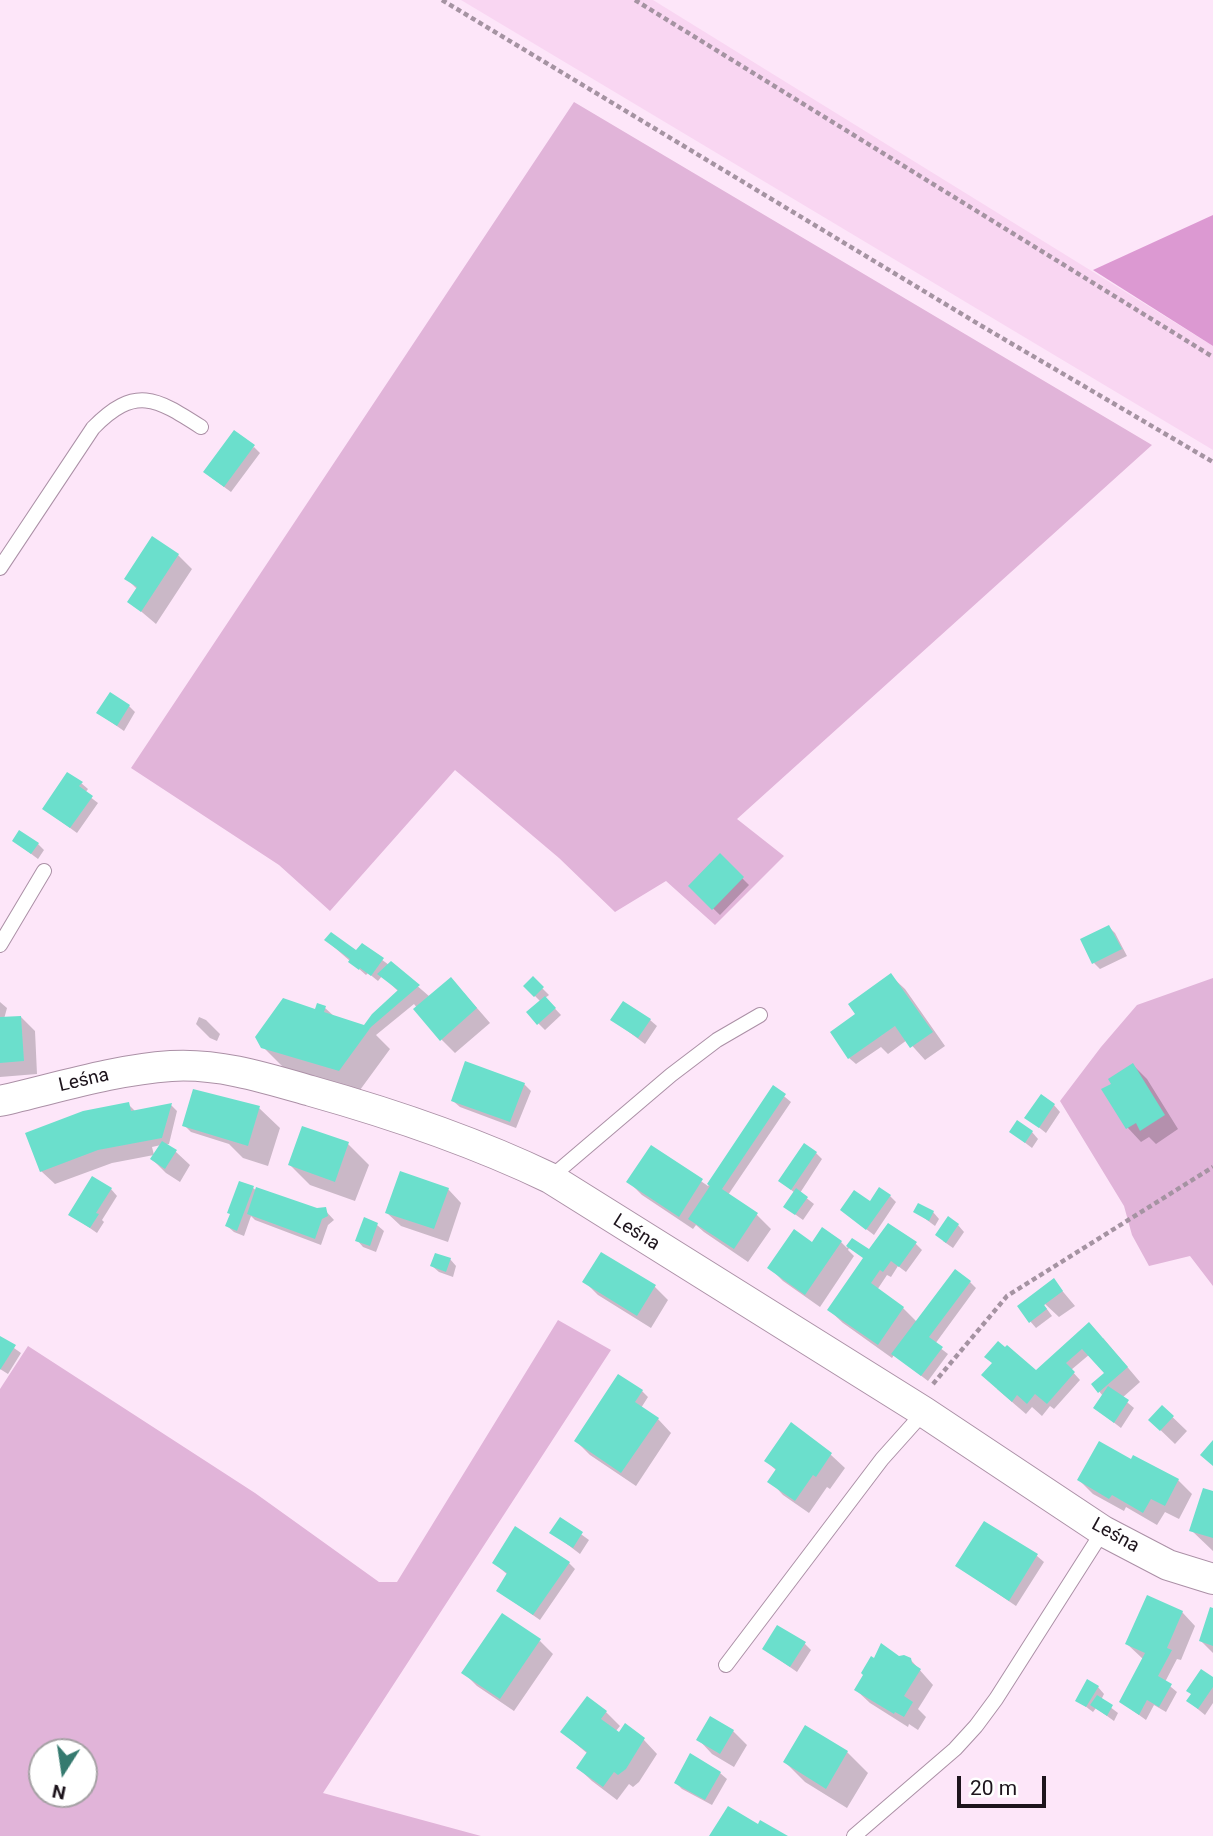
<!DOCTYPE html>
<meta charset="utf-8">
<style>
body{margin:0}
#map{position:relative;width:1213px;height:1836px;overflow:hidden;background:#fde6f9;font-family:Roboto,sans-serif}
canvas{display:block}
.north{position:absolute;left:28px;top:1738px;width:70px;height:70px;box-sizing:border-box;background:#fff;border:2px solid #a5a1a4;border-radius:50%;rotate:192deg;font-size:19px;font-weight:700;line-height:28px;text-align:center;color:#1d141c}
.north::after{content:'';display:block;margin:auto;width:24px;height:32px;background:#357a6f;clip-path:polygon(50% 0,100% 100%,50% 72%,0 100%)}
.scale{position:absolute;left:957px;top:1776px;width:89px;height:32px;box-sizing:border-box;border:4px solid #1d141c;border-top:0;padding-left:9px;font-size:21px;line-height:24px;white-space:nowrap;color:#1d141c;-webkit-text-stroke:5px #fff;paint-order:stroke}
</style>
<div id="map">
<canvas width="1213" height="1836"></canvas>
<div class="north">N</div>
<div class="scale">20 m</div>
</div>
<script>
const g = document.querySelector('canvas').getContext('2d');
g.lineJoin = 'round';
function paint(path, color) { g.fillStyle = color; g.fill(path, 'evenodd'); }
function trace(path, color, width, dash) { g.strokeStyle = color; g.lineWidth = width; g.lineCap = dash ? 'butt' : 'round'; g.setLineDash(dash || []); g.stroke(path); }
function label(font, color, halo, rows, align = 'center') {
  g.font = font + ' Roboto,sans-serif'; g.lineWidth = 5; g.setLineDash([]); g.textBaseline = 'middle'; g.strokeStyle = halo; g.fillStyle = color; for (const [text, x, y, turn = 0] of rows) {
    g.save(); g.translate(x, y); g.rotate((+turn || 0) * Math.PI / 180); g.textAlign = isNaN(turn) ? turn : align; if (halo) g.strokeText(text, 0, 0); g.fillText(text, 0, 0); g.restore();
  }
}
paint(new Path2D(`
 M 461,0 L 653,0 L 1213,346 L 1213,450 Z`), '#f9d6f2');
paint(new Path2D(`
 M 574,102 L 1152,445 L 737,819 L 784,856 L 715,925 L 666,881 L 615,912 L 559,858 L 455,770 L 330,911 L 279,865 L 131,768 Z
 M 1213,978 L 1213,1286 L 1190,1256 L 1149,1266 L 1132,1235 L 1124,1206 L 1060,1101 L 1101,1047 L 1137,1005 Z
 M 558,1320 L 611,1350 L 323,1793 L 481,1836 L 0,1836 L 0,1389 L 28,1346 L 255,1493 L 379,1582 L 397,1582 ZM 42,1752 L 84,1752 L 84,1794 L 42,1794 Z`), '#e1b4d9');
paint(new Path2D(`
 M 1213,215 L 1213,346 L 1093,270 Z`), '#dc99d2');
paint(new Path2D(`
 M 254,447 L 260,453 L 231,492 L 212,478 Z
 M 153,539 L 178,555 L 192,569 L 156,624 L 130,602 L 138,590 L 127,579 Z
 M 129,706 L 135,712 L 124,731 L 98,713 Z
 M 81,783 L 88,789 L 85,793 L 98,803 L 77,833 L 44,809 Z
 M 14,841 L 38,844 L 44,850 L 38,859 Z
 M 720,856 L 749,885 L 720,915 L 690,886 Z
 M 1109,927 L 1115,933 L 1127,956 L 1100,969 L 1094,963 Z
 M 326,940 L 357,952 L 362,945 L 389,965 L 391,963 L 430,997 L 464,993 L 490,1023 L 455,1053 L 441,1039 L 414,1004 L 376,1035 L 390,1049 L 360,1090 L 284,1068 L 263,1047 L 316,1011 L 325,1008 L 335,1017 L 370,1029 L 366,1025 L 399,992 L 382,976 L 378,981 L 368,973 L 366,975 Z
 M 891,976 L 905,989 L 945,1046 L 925,1060 L 907,1040 L 888,1054 L 881,1047 L 856,1064 L 849,1058 L 860,1023 Z
 M 533,979 L 549,995 L 545,998 L 561,1015 L 545,1030 L 538,1023 L 541,1002 L 525,986 Z
 M 0,1002 L 7,1008 L 4,1019 L 21,1017 L 35,1031 L 37,1074 L 0,1077 Z
 M 199,1017 L 206,1020 L 220,1034 L 217,1041 L 210,1038 L 196,1024 Z
 M 613,1020 L 650,1020 L 657,1026 L 645,1044 Z
 M 1133,1065 L 1147,1079 L 1178,1129 L 1156,1144 L 1149,1137 L 1141,1142 L 1128,1128 L 1104,1090 L 1113,1085 Z
 M 524,1084 L 531,1091 L 516,1128 L 460,1107 L 453,1101 Z
 M 774,1088 L 791,1102 L 728,1195 L 757,1215 L 771,1229 L 748,1262 L 704,1232 L 696,1225 L 693,1229 L 642,1195 L 629,1182 L 652,1148 L 708,1186 Z
 M 128,1104 L 136,1112 L 171,1105 L 177,1111 L 169,1144 L 165,1145 L 176,1152 L 190,1165 L 180,1182 L 166,1173 L 152,1159 L 161,1145 L 152,1147 L 154,1155 L 112,1163 L 55,1184 L 41,1171 Z
 M 1054,1105 L 1060,1112 L 1046,1133 L 1027,1118 Z
 M 259,1108 L 280,1128 L 268,1166 L 243,1158 L 229,1144 L 191,1132 L 184,1125 Z
 M 1011,1132 L 1032,1132 L 1038,1139 L 1032,1148 Z
 M 348,1144 L 369,1165 L 355,1201 L 310,1185 L 290,1165 Z
 M 816,1153 L 822,1159 L 800,1193 L 814,1204 L 803,1220 L 785,1207 L 795,1193 L 780,1181 Z
 M 253,1188 L 257,1191 L 317,1209 L 323,1208 L 334,1220 L 328,1225 L 321,1245 L 255,1220 L 251,1216 L 244,1236 L 234,1232 L 227,1226 Z
 M 111,1189 L 117,1196 L 102,1220 L 104,1222 L 97,1233 L 71,1215 Z
 M 448,1189 L 461,1203 L 448,1242 L 401,1226 L 387,1213 Z
 M 890,1196 L 896,1202 L 874,1235 L 857,1222 L 870,1203 Z
 M 915,1211 L 933,1212 L 939,1219 L 935,1226 Z
 M 377,1225 L 384,1231 L 376,1252 L 363,1247 L 357,1240 Z
 M 958,1225 L 964,1232 L 953,1248 L 943,1241 Z
 M 853,1240 L 870,1252 L 915,1243 L 922,1250 L 906,1272 L 898,1266 L 891,1277 L 887,1275 L 877,1290 L 903,1308 L 917,1322 L 970,1282 L 976,1288 L 935,1344 L 948,1354 L 928,1381 L 894,1355 L 892,1358 L 843,1323 L 829,1310 L 871,1261 L 849,1248 L 848,1250 L 854,1256 L 820,1307 L 783,1281 L 769,1267 L 812,1244 L 841,1242 L 847,1248 Z
 M 450,1259 L 456,1266 L 453,1277 L 439,1272 L 432,1266 Z
 M 1054,1281 L 1075,1306 L 1059,1317 L 1045,1304 L 1044,1305 L 1052,1316 L 1036,1328 L 1030,1321 Z
 M 585,1282 L 655,1287 L 668,1300 L 651,1328 L 598,1295 Z
 M 0,1338 L 21,1353 L 8,1374 L 0,1369 Z
 M 1103,1338 L 1140,1382 L 1122,1398 L 1134,1408 L 1121,1428 L 1095,1408 L 1103,1396 L 1093,1384 L 1106,1373 L 1090,1354 L 1071,1370 L 1080,1380 L 1054,1409 L 1050,1406 L 1042,1416 L 1032,1407 L 1026,1414 L 997,1389 L 1047,1383 L 1039,1370 Z
 M 642,1391 L 648,1397 L 641,1408 L 658,1419 L 671,1433 L 636,1486 L 590,1455 L 576,1441 Z
 M 1162,1407 L 1187,1431 L 1175,1444 L 1150,1420 Z
 M 791,1425 L 831,1455 L 845,1468 L 830,1489 L 827,1487 L 809,1513 L 783,1495 L 770,1481 L 777,1471 L 766,1461 Z
 M 1131,1462 L 1178,1480 L 1192,1494 L 1179,1519 L 1165,1512 L 1157,1525 L 1126,1507 L 1124,1511 L 1093,1494 L 1079,1480 Z
 M 1213,1493 L 1213,1551 L 1191,1530 Z
 M 560,1519 L 589,1540 L 580,1554 L 551,1532 Z
 M 985,1523 L 1037,1556 L 1044,1562 L 1016,1606 L 957,1566 Z
 M 494,1563 L 569,1563 L 575,1569 L 540,1620 L 498,1591 L 508,1575 Z
 M 1213,1610 L 1213,1653 L 1201,1641 Z
 M 1182,1612 L 1195,1626 L 1181,1660 L 1177,1659 L 1165,1682 L 1177,1692 L 1166,1712 L 1154,1705 L 1146,1720 L 1121,1702 L 1143,1659 L 1127,1644 Z
 M 540,1641 L 553,1654 L 514,1711 L 477,1686 L 464,1673 Z
 M 805,1644 L 811,1650 L 797,1672 L 764,1649 Z
 M 899,1658 L 910,1659 L 933,1685 L 918,1709 L 926,1717 L 918,1730 L 909,1724 L 908,1727 L 870,1703 L 856,1690 Z
 M 1213,1679 L 1213,1703 L 1205,1715 L 1188,1701 Z
 M 1098,1687 L 1104,1694 L 1101,1700 L 1118,1713 L 1114,1721 L 1096,1708 L 1093,1712 L 1077,1700 Z
 M 606,1712 L 620,1726 L 615,1732 L 644,1740 L 657,1754 L 639,1782 L 633,1787 L 629,1784 L 617,1800 L 592,1781 L 578,1768 L 588,1754 L 562,1732 Z
 M 733,1731 L 747,1745 L 734,1767 L 712,1754 L 699,1740 Z
 M 847,1752 L 868,1773 L 847,1808 L 805,1782 L 785,1762 Z
 M 720,1773 L 727,1779 L 712,1805 L 682,1789 L 676,1783 Z`), '#0003');
paint(new Path2D(`
 M 234,430 L 255,445 L 224,487 L 203,472 Z
 M 152,536 L 179,554 L 141,612 L 127,602 L 137,587 L 124,579 Z
 M 110,692 L 130,705 L 117,726 L 96,713 Z
 M 67,772 L 83,782 L 79,786 L 93,796 L 70,828 L 42,809 Z
 M 19,830 L 39,843 L 31,854 L 12,841 Z
 M 720,853 L 744,877 L 712,910 L 688,886 Z
 M 1109,925 L 1122,949 L 1092,964 L 1080,939 Z
 M 331,932 L 356,950 L 362,943 L 384,958 L 371,976 L 360,968 L 359,970 L 348,962 L 350,959 L 324,940 Z
 M 391,961 L 420,985 L 371,1027 L 339,1071 L 261,1048 L 255,1037 L 283,998 L 315,1009 L 317,1003 L 326,1006 L 324,1012 L 364,1025 L 372,1014 L 398,990 L 377,974 Z
 M 891,973 L 933,1032 L 910,1048 L 895,1026 L 848,1059 L 830,1032 L 855,1014 L 848,1004 Z
 M 533,976 L 544,987 L 534,997 L 523,986 Z
 M 451,977 L 477,1008 L 440,1041 L 413,1009 Z
 M 545,996 L 556,1008 L 537,1025 L 526,1012 Z
 M 623,1001 L 651,1019 L 638,1038 L 610,1020 Z
 M 21,1016 L 24,1061 L 0,1063 L 0,1017 Z
 M 465,1061 L 525,1083 L 510,1122 L 451,1101 Z
 M 1133,1063 L 1165,1115 L 1140,1131 L 1136,1123 L 1126,1129 L 1101,1089 L 1111,1084 L 1108,1079 Z
 M 773,1085 L 786,1094 L 722,1189 L 758,1213 L 734,1249 L 688,1219 L 710,1186 L 707,1184 Z
 M 193,1089 L 260,1106 L 248,1146 L 182,1126 Z
 M 1041,1094 L 1055,1104 L 1039,1128 L 1024,1118 Z
 M 129,1102 L 131,1111 L 172,1103 L 162,1138 L 98,1150 L 40,1172 L 25,1133 L 83,1111 Z
 M 1017,1120 L 1033,1131 L 1025,1143 L 1009,1132 Z
 M 302,1126 L 349,1142 L 335,1182 L 288,1165 Z
 M 162,1141 L 177,1150 L 165,1169 L 150,1159 Z
 M 804,1143 L 817,1152 L 791,1190 L 778,1181 Z
 M 651,1145 L 703,1179 L 679,1217 L 626,1182 Z
 M 400,1171 L 449,1188 L 434,1229 L 385,1213 Z
 M 92,1176 L 112,1188 L 96,1213 L 99,1214 L 90,1228 L 68,1215 Z
 M 239,1181 L 254,1186 L 237,1231 L 225,1226 L 230,1214 L 227,1213 Z
 M 256,1187 L 317,1208 L 326,1207 L 328,1216 L 322,1219 L 315,1239 L 247,1214 Z
 M 879,1187 L 891,1195 L 866,1230 L 840,1210 L 854,1190 L 870,1201 Z
 M 796,1188 L 808,1197 L 795,1215 L 783,1207 Z
 M 918,1203 L 934,1211 L 929,1221 L 913,1212 Z
 M 948,1216 L 959,1224 L 946,1243 L 935,1235 Z
 M 364,1217 L 378,1223 L 370,1246 L 355,1241 Z
 M 888,1223 L 917,1242 L 899,1267 L 891,1261 L 883,1272 L 880,1270 L 871,1283 L 904,1307 L 878,1345 L 827,1310 L 863,1258 L 846,1246 L 852,1238 L 869,1249 Z
 M 822,1227 L 842,1241 L 805,1295 L 767,1268 L 794,1229 L 812,1242 Z
 M 601,1252 L 656,1285 L 637,1316 L 582,1282 Z
 M 435,1253 L 451,1258 L 446,1272 L 430,1266 Z
 M 955,1269 L 971,1281 L 929,1337 L 943,1347 L 921,1376 L 891,1354 Z
 M 1054,1278 L 1063,1291 L 1044,1305 L 1047,1309 L 1029,1323 L 1017,1306 Z
 M 1089,1322 L 1128,1367 L 1098,1393 L 1091,1384 L 1104,1373 L 1082,1349 L 1066,1363 L 1075,1372 L 1047,1404 L 1035,1394 L 1027,1404 L 1017,1395 L 1012,1402 L 981,1375 L 992,1363 L 984,1357 L 998,1341 L 1005,1347 L 1007,1345 L 1036,1370 Z
 M 0,1336 L 16,1345 L 0,1370 Z
 M 618,1374 L 643,1390 L 635,1402 L 659,1418 L 621,1473 L 574,1441 Z
 M 1108,1386 L 1129,1400 L 1114,1423 L 1093,1408 Z
 M 1162,1405 L 1174,1416 L 1160,1431 L 1148,1420 Z
 M 791,1422 L 832,1453 L 816,1477 L 813,1475 L 795,1501 L 767,1482 L 776,1469 L 764,1461 Z
 M 1213,1440 L 1213,1466 L 1200,1455 Z
 M 1099,1441 L 1131,1459 L 1133,1455 L 1179,1479 L 1165,1506 L 1151,1499 L 1143,1513 L 1112,1495 L 1109,1499 L 1077,1480 Z
 M 1203,1488 L 1213,1491 L 1213,1538 L 1189,1531 Z
 M 560,1517 L 583,1532 L 573,1548 L 549,1533 Z
 M 984,1521 L 1038,1554 L 1009,1601 L 955,1566 Z
 M 515,1526 L 570,1562 L 533,1615 L 496,1591 L 507,1573 L 492,1563 Z
 M 1147,1595 L 1183,1611 L 1167,1648 L 1172,1650 L 1158,1676 L 1172,1684 L 1159,1707 L 1147,1700 L 1139,1715 L 1119,1702 L 1145,1653 L 1125,1644 Z
 M 1210,1607 L 1213,1608 L 1213,1646 L 1199,1641 Z
 M 502,1613 L 541,1639 L 500,1699 L 461,1673 Z
 M 777,1625 L 806,1642 L 790,1667 L 762,1649 Z
 M 881,1643 L 899,1656 L 904,1655 L 911,1658 L 912,1663 L 921,1669 L 904,1696 L 913,1702 L 904,1717 L 895,1712 L 894,1714 L 854,1690 L 863,1675 L 861,1673 L 871,1656 L 874,1658 Z
 M 1201,1669 L 1213,1677 L 1213,1687 L 1198,1709 L 1186,1701 L 1191,1694 L 1186,1691 Z
 M 1087,1679 L 1099,1686 L 1086,1707 L 1075,1701 Z
 M 1097,1695 L 1113,1705 L 1107,1716 L 1090,1705 Z
 M 587,1696 L 607,1711 L 601,1719 L 619,1732 L 625,1723 L 645,1738 L 626,1769 L 618,1775 L 614,1772 L 603,1787 L 576,1768 L 587,1752 L 560,1732 Z
 M 710,1716 L 734,1730 L 720,1754 L 696,1740 Z
 M 805,1725 L 848,1751 L 826,1789 L 783,1762 Z
 M 690,1753 L 721,1772 L 705,1800 L 674,1783 Z
 M 728,1806 L 758,1824 L 760,1820 L 788,1836 L 709,1836 Z`), '#6bdfcc');
const lane = new Path2D(`
 M 0,568 L 93,428 C 135,385 156,398 201,427
 M 0,945 L 44,871
 M 550,1178 L 671,1075 L 717,1040 L 760,1015
 M 726,1665 L 882,1459 L 924,1412
 M 854,1836 L 955,1749 L 976,1726 L 996,1699 L 1103,1531`);
const street = new Path2D(`
 M 0,1101 C 57,1088 113,1070 171,1066 C 219,1063 266,1078 311,1091 C 393,1114 473,1141 550,1178 L 924,1412 L 1103,1531 L 1168,1565 L 1213,1579`);
trace(lane, '#ab90a6', 16);
trace(street, '#ab90a6', 32);
trace(new Path2D(`
 M 442,0 L 980,325 L 1213,462
 M 635,0 L 1213,357
 M 933,1384 L 1007,1296 L 1213,1167`), '#a593a2', 4.5, [5, 3.5]);
trace(lane, '#fff', 14);
trace(street, '#fff', 30);
label('19px', '#1d141c', '#fff', [
 ["Leśna",84,1081,-13],
 ["Leśna",636,1233,32],
 ["Leśna",1115,1536,29]
]);
</script>
